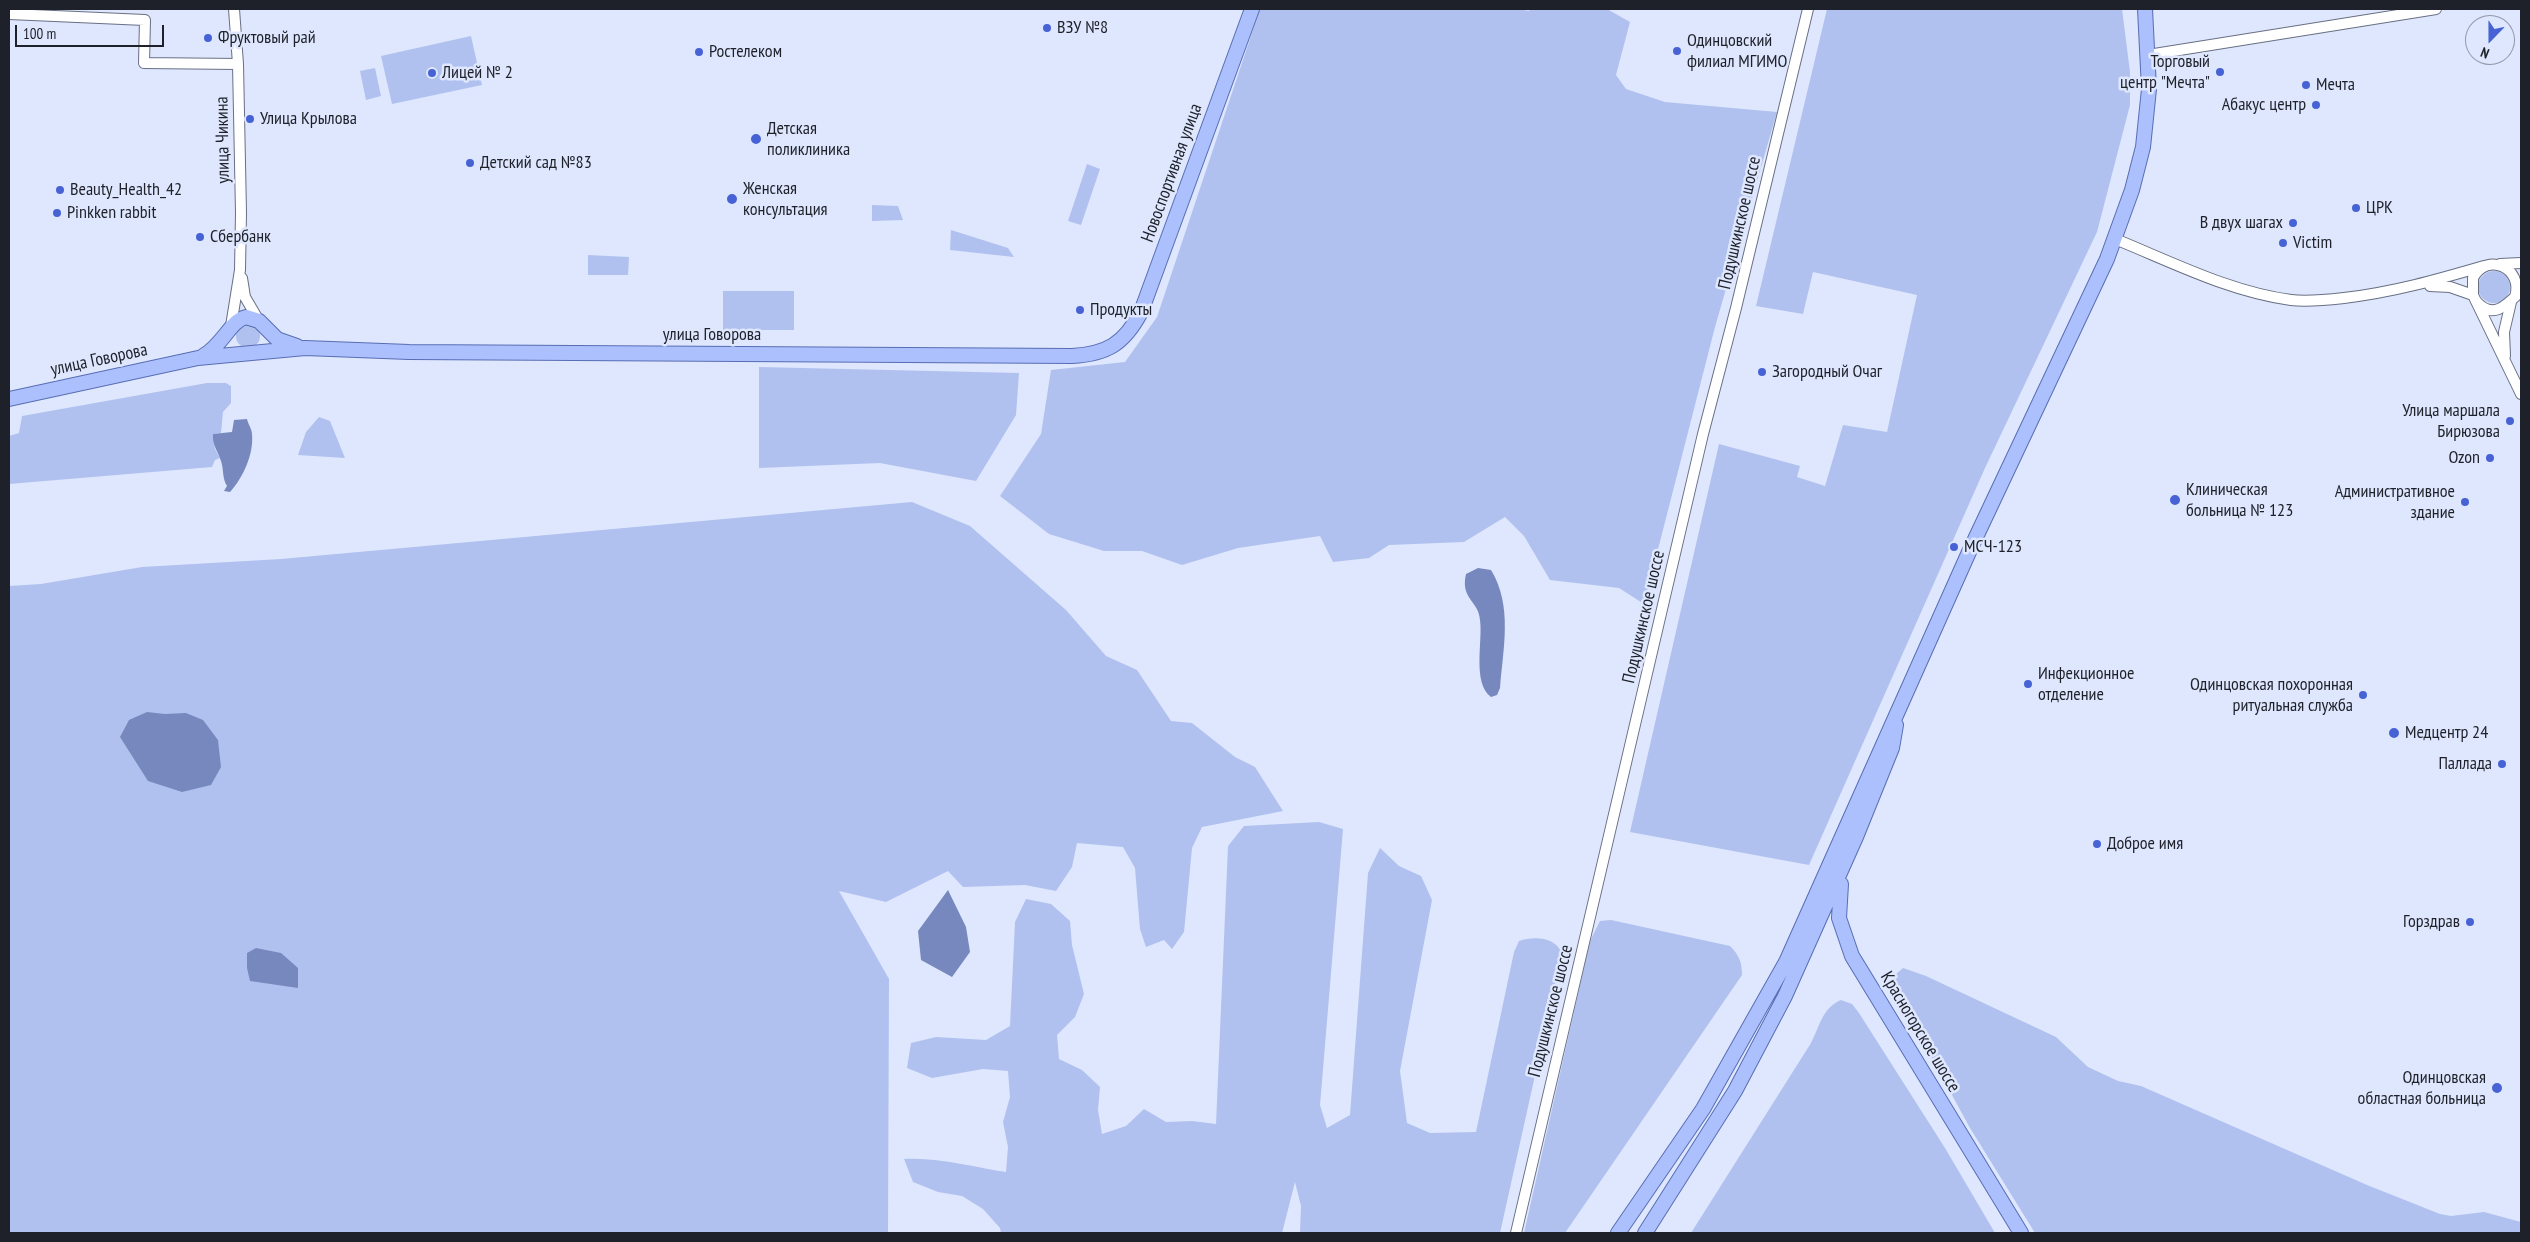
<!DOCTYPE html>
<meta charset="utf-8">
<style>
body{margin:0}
#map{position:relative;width:2530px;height:1242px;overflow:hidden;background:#dee7fd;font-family:"PT Sans Narrow",sans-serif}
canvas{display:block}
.frame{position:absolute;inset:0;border:10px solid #1e212a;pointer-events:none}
.north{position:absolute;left:2465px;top:15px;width:50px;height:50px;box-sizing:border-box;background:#dee7fd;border:1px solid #9198a9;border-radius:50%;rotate:202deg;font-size:14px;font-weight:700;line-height:20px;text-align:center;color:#1e212a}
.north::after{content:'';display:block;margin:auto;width:18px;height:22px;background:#4662d5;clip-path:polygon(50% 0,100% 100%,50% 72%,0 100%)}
.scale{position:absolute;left:15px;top:25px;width:149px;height:22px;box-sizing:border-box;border:2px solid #1e212a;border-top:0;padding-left:6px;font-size:15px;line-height:18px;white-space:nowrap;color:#1e212a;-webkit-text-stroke:4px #dee7fd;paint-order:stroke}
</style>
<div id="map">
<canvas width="2530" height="1242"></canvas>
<div class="frame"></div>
<div class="north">N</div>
<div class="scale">100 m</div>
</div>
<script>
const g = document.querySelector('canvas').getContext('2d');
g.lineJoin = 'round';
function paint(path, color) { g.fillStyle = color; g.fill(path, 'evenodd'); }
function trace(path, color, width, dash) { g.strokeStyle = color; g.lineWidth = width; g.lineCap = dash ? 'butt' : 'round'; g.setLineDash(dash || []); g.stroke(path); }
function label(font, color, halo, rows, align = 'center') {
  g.font = font + ' "PT Sans Narrow",sans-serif'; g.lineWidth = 5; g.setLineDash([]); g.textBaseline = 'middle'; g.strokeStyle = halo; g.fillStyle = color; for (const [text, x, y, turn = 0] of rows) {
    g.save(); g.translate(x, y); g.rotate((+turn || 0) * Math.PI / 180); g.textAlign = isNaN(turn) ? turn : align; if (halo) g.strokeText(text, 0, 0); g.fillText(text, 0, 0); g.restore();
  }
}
paint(new Path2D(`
 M 1260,9 L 1519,9 L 1529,11 L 1530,9 L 1607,9 L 1630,22 L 1616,75 L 1626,89 L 1665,102 L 1777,112 L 1715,327 L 1644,604 L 1619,588 L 1550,580 L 1524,536 L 1505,517 L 1464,542 L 1389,545 L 1369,558 L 1333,562 L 1320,536 L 1238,548 L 1182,565 L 1142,551 L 1104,551 L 1049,534 L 1000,496 L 1041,434 L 1051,370 L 1125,362 L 1157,317 Z
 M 1827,9 L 2122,9 L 2130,72 L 2130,105 L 2097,232 L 1985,468 L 1809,865 L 1630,832 L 1719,444 L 1800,466 L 1797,477 L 1825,486 L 1843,425 L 1887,432 L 1917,295 L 1813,272 L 1803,314 L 1756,306 Z
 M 471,36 L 482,85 L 392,104 L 381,56 Z
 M 375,68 L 381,96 L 366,100 L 360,71 Z
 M 1087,164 L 1100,169 L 1081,225 L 1068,221 Z
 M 872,205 L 898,206 L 903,220 L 872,221 Z
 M 951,230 L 1008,248 L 1014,257 L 950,250 Z
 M 588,255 L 629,257 L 628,275 L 588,275 Z
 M2478 287a16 16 0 1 1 32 0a16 16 0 1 1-32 0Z
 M 723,291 L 794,291 L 794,330 L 723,330 Z
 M236 336a12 12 0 1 1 24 0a12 12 0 1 1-24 0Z
 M 759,367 L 1019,373 L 1016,415 L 976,481 L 880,463 L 759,468 Z
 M 207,383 L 226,383 L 231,386 L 231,403 L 223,412 L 221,433 L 213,434 L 215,449 L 220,458 L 215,460 L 212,467 L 9,484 L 9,436 L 19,433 L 22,416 Z
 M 319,417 L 330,421 L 345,458 L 298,455 L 306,432 Z
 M 912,502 L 970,526 L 1066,610 L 1106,656 L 1137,670 L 1171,721 L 1192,723 L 1235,757 L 1255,767 L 1283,811 L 1202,827 L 1192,848 L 1184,932 L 1172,949 L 1164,940 L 1146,947 L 1140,929 L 1135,868 L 1123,847 L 1077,843 L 1072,867 L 1056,891 L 1025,885 L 963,887 L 948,871 L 886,902 L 839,891 L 889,979 L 888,1233 L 9,1233 L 9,586 L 41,584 L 142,567 L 281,559 Z
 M 1319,822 L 1343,829 L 1320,1105 L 1327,1128 L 1350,1115 L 1368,873 L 1380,848 L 1399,866 L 1421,876 L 1432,900 L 1400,1071 L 1407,1123 L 1430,1133 L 1476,1132 L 1514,952 L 1519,941 C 1535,936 1556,937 1562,954 L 1500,1233 L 1300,1233 L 1301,1206 L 1295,1182 L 1282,1233 L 1001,1233 L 1000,1228 L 983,1209 L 962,1196 L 938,1192 L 913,1182 L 904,1159 C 939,1157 972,1167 1006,1172 L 1008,1147 L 1003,1122 L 1010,1097 L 1008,1071 L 983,1069 L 932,1078 L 907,1068 L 911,1043 L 936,1037 L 986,1040 L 1010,1026 L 1015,922 L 1026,899 L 1051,904 L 1070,921 L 1072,945 L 1084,994 L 1075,1017 L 1057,1035 L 1059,1059 L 1082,1070 L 1100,1087 L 1098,1110 L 1102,1134 L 1126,1126 L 1144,1109 L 1166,1122 L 1192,1121 L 1216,1124 L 1228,846 L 1244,826 Z
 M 1611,920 L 1730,946 C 1739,955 1742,962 1742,975 L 1565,1233 L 1524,1233 L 1590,941 L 1600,921 Z
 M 1903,968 L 1926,976 L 2056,1037 L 2088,1067 L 2118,1081 L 2141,1086 L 2367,1185 L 2440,1214 L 2451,1216 L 2484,1212 L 2521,1222 L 2521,1233 L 2035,1233 L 1970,1128 L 1893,987 L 1895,975 Z
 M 1841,1000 L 1852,1004 L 1859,1013 L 1945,1148 L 1995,1233 L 1691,1233 L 1811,1043 C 1820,1026 1822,1008 1841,1000 Z`), '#b1c1ef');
paint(new Path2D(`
 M 247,419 C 248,424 252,429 252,434 C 254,454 243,478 230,492 L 224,491 L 227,486 C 222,478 224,470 221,461 C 218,451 212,445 213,434 L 232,432 L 234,420 Z
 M 1478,568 L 1491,570 C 1513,606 1503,649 1500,688 L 1497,695 L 1491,697 C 1472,683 1483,641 1480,620 C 1479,601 1460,599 1466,574 Z
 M 147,712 L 165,714 L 186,713 L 203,720 L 218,740 L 221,767 L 211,785 L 182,792 L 148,781 L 120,737 L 129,720 Z
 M 948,890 L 966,927 L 970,952 L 952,977 L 921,960 L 918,931 Z
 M 256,948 L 281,953 L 298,968 L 298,988 L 250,981 L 247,968 L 247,953 Z`), '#7688bd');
const minor = new Path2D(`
 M 9,14 L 145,20 L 144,63 L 238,64
 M 2148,55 L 2436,9
 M 2115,239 C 2172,262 2230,292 2291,300 C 2308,302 2326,300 2344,298 C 2394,292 2436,280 2484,266
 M 2500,264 L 2521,263
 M 242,278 L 245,297 L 259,321
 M 2430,286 L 2450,287 L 2473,295
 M 2515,297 C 2524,268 2487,251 2473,278 L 2473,295 L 2521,394
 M 2476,301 C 2492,320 2506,306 2519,293
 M 231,326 L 240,270 L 241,213 L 238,64 L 234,9
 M 2505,356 L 2504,332 L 2511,302
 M 1516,1233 L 1703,434 L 1736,308 L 1808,9`);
const major = new Path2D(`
 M 203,356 C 223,345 230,321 246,317 L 259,321 L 277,339 L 297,346
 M 9,399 L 198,358 L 305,348 L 409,352 L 1072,356 C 1107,354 1124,344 1141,312 L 1252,9
 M 1841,884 L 1839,918 L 1852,956 L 2021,1233
 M 1618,1233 L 1703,1109 L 1786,962 L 1969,552 L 2107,259 L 2132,190 L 2143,147 L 2149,89 L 2145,9
 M 1645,1233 L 1735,1091 L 1785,996 L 1856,837 L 1892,748 L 1896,725`);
trace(minor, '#697084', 12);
trace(major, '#586db3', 16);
trace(minor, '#fff', 10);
trace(major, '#adc0fe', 14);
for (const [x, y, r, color] of [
 [1047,28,5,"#4662d5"],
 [208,38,5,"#4662d5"],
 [1677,51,5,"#4662d5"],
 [699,52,5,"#4662d5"],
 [2220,72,5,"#4662d5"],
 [432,73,5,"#4662d5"],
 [2306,85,5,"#4662d5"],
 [2316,105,5,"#4662d5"],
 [250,119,5,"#4662d5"],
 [756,139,6,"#4662d5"],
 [470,163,5,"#4662d5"],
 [60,190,5,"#4662d5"],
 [732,199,6,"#4662d5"],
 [2356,208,5,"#4662d5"],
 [57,213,5,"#4662d5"],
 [2293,223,5,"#4662d5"],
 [200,237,5,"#4662d5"],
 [2283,243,5,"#4662d5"],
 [1080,310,5,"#4662d5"],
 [1762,372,5,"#4662d5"],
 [2510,421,5,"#4662d5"],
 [2490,458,5,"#4662d5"],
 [2175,500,6,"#4662d5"],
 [2465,502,5,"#4662d5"],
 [1954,547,5,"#4662d5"],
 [2028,684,5,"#4662d5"],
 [2363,695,5,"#4662d5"],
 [2394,733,6,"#4662d5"],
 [2502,764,5,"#4662d5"],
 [2097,844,5,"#4662d5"],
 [2470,922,5,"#4662d5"],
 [2497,1088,6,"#4662d5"]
]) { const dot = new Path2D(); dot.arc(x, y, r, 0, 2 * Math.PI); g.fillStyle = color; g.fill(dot); trace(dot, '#dee7fd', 2); }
label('18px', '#1e212a', '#dee7fd', [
 ["ВЗУ №8",1057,28],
 ["Фруктовый рай",218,38],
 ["Одинцовский",1687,41],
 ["филиал МГИМО",1687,62],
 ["Ростелеком",709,52],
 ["Торговый",2210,62,"right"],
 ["центр \"Мечта\"",2210,83,"right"],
 ["Лицей № 2",442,73],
 ["Мечта",2316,85],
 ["Абакус центр",2306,105,"right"],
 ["Улица Крылова",260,119],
 ["Детская",767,129],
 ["поликлиника",767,150],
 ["Детский сад №83",480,163],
 ["Женская",743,189],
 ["консультация",743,210],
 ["Beauty_Health_42",70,190],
 ["ЦРК",2366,208],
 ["Pinkken rabbit",67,213],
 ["В двух шагах",2283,223,"right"],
 ["Сбербанк",210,237],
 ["Victim",2293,243],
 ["Продукты",1090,310],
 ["Загородный Очаг",1772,372],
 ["Улица маршала",2500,411,"right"],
 ["Бирюзова",2500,432,"right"],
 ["Ozon",2480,458,"right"],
 ["Клиническая",2186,490],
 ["больница № 123",2186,511],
 ["Административное",2455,492,"right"],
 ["здание",2455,513,"right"],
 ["МСЧ-123",1964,547],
 ["Инфекционное",2038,674],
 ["отделение",2038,695],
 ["Одинцовская похоронная",2353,685,"right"],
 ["ритуальная служба",2353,706,"right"],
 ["Медцентр 24",2405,733],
 ["Паллада",2492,764,"right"],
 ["Доброе имя",2107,844],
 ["Горздрав",2460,922,"right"],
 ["Одинцовская",2486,1078,"right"],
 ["областная больница",2486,1099,"right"]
], 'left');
label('18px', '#1e212a', '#dee7fd', [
 ["улица Чикина",223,140,-91],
 ["Новоспортивная улица",1172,173,-70],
 ["Подушкинское шоссе",1740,223,-77],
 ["улица Говорова",712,335],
 ["улица Говорова",99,360,-12],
 ["Подушкинское шоссе",1644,617,-77],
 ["Подушкинское шоссе",1551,1011,-76],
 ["Красногорское шоссе",1920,1032,59]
]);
</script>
